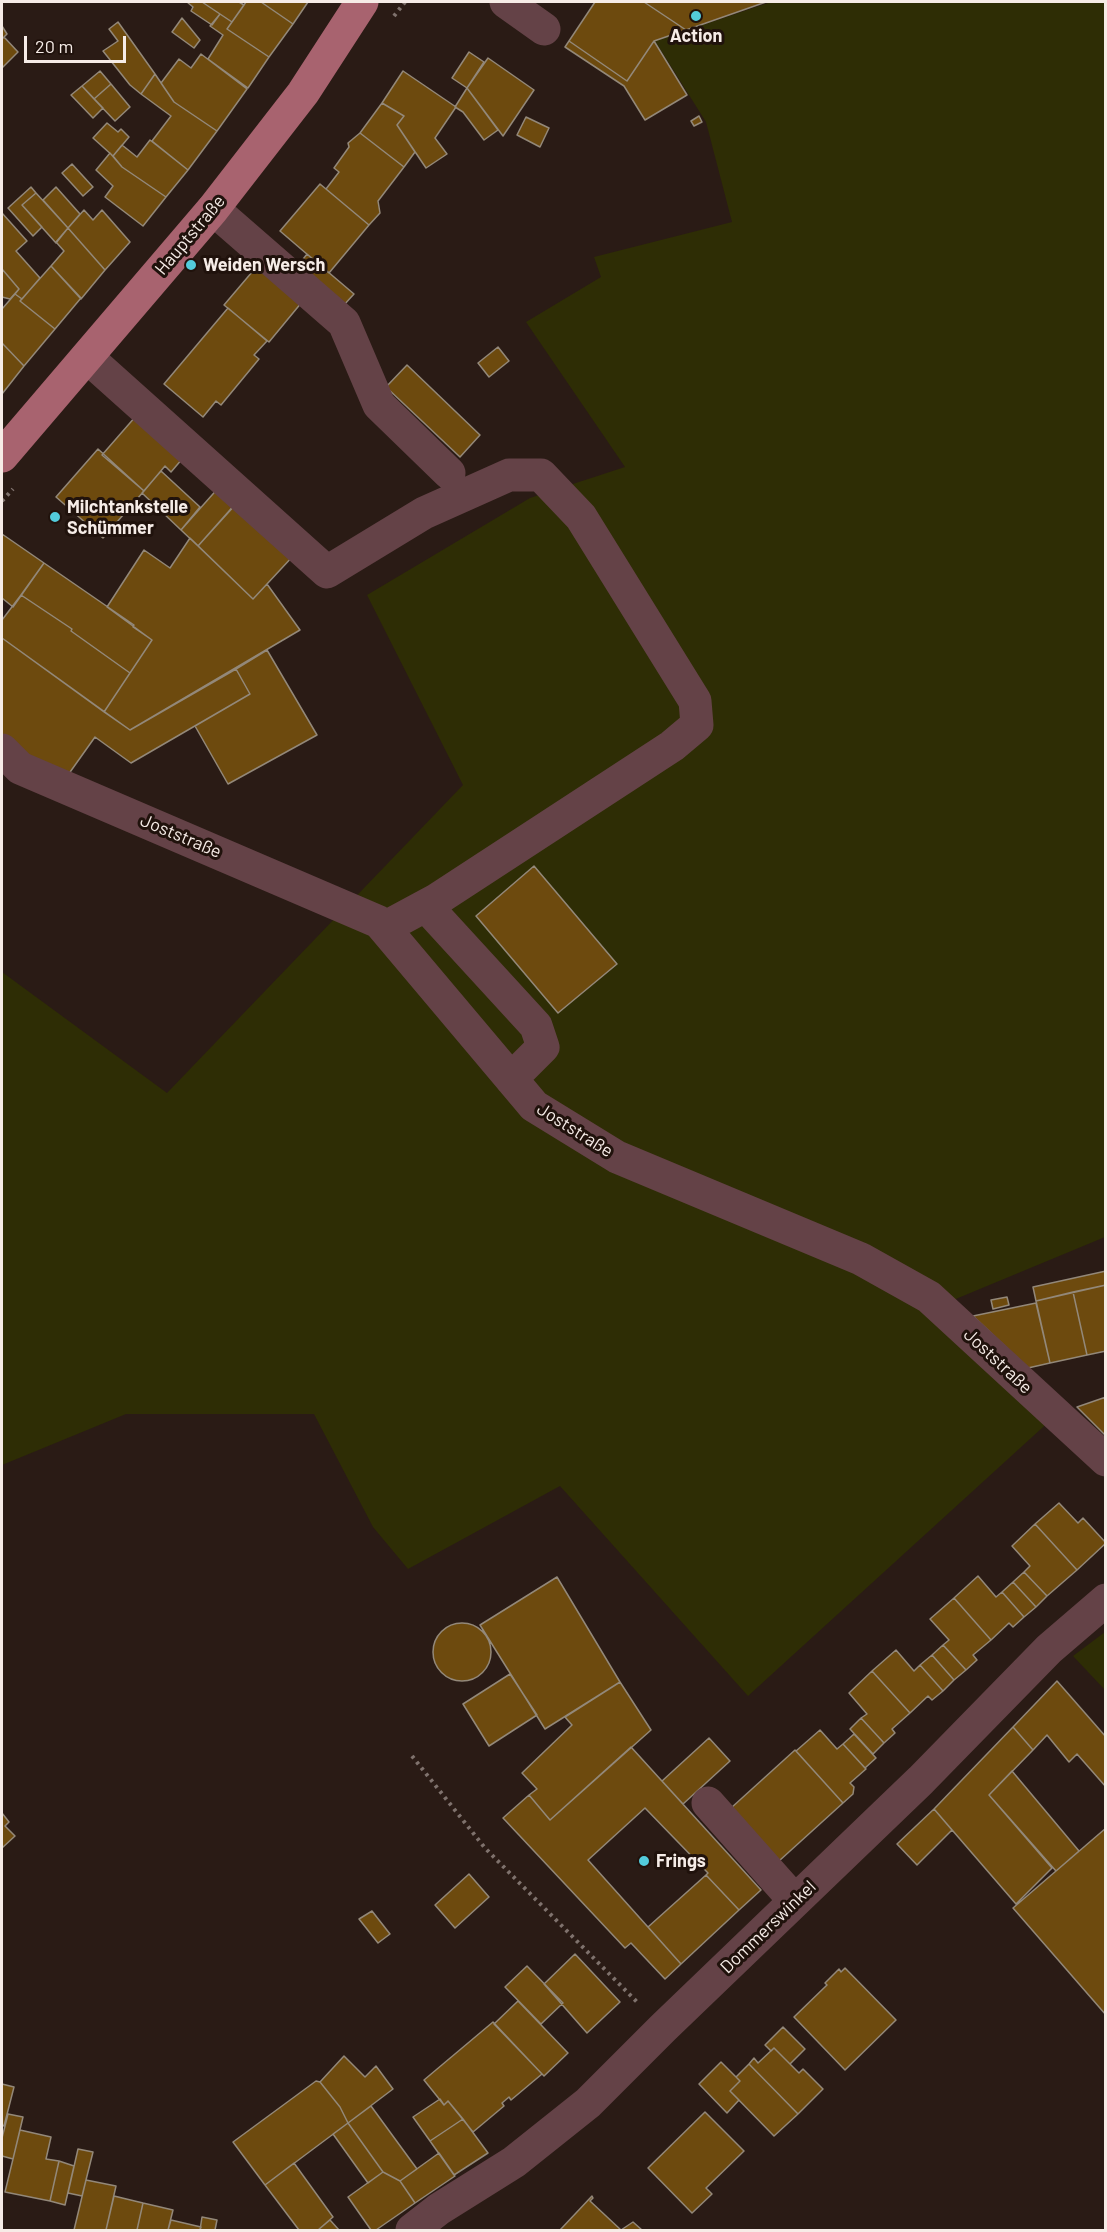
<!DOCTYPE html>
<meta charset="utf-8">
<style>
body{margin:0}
#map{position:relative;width:1107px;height:2232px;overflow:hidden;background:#2a1b15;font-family:Barlow,sans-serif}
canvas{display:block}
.frame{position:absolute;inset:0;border:3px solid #f6ece7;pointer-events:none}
.scale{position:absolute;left:24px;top:36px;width:102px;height:27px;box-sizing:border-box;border:3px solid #f6ece7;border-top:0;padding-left:8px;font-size:18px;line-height:21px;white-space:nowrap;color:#f6ece7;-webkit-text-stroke:4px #20120c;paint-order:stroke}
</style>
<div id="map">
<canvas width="1107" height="2232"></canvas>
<div class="frame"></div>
<div class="scale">20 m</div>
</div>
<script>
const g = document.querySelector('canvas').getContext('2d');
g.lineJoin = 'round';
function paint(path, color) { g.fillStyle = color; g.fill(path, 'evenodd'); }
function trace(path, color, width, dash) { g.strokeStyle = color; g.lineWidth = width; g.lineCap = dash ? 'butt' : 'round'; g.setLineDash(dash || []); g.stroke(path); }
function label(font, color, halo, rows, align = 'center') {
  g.font = font + ' Barlow,sans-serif'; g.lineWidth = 6; g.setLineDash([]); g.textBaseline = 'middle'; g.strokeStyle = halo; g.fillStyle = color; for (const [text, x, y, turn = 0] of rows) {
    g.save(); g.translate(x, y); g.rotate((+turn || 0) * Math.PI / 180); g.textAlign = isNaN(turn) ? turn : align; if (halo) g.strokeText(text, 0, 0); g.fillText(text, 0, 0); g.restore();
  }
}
paint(new Path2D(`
 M 771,2 L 1105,2 L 1105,1237 L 922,1313 L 952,1331 L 1053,1418 L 748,1696 L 560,1486 L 408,1569 L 373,1527 L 314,1414 L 126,1414 L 2,1465 L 2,972 L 167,1093 L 463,785 L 367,595 L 530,498 L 625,467 L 526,322 L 601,277 L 594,257 L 732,222 L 706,122 L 655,41 Z
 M 1105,1632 L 1105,1690 L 1073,1656 Z`), '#2e2d05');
const building = new Path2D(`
 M 187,2 L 202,2 L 220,14 L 212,25 L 191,11 L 193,7 Z
 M 202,2 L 239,2 L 244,5 L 232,22 Z
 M 246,2 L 261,2 L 293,24 L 269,57 L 227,29 Z
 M 261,2 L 308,2 L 293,24 Z
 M 595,2 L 644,2 L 686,30 L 654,41 L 627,81 L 569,41 Z
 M 644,2 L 766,2 L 686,30 Z
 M 220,14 L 232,22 L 227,29 L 269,57 L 248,88 L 208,59 L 223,35 L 210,26 Z
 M 182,18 L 200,40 L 194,48 L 172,32 Z
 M 118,22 L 155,74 L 141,94 L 130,85 L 103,51 L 118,41 L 109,29 Z
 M 2,26 L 7,34 L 2,39 Z
 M 4,37 L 18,52 L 2,68 L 2,39 Z
 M 569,41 L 627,81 L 654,41 L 687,95 L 645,120 L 624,86 L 565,47 Z
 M 469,52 L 484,62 L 467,88 L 452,78 Z
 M 201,54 L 247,89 L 217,131 L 174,102 L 161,83 L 179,59 L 191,68 Z
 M 488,58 L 534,90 L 503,136 L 467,88 Z
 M 100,71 L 111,84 L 94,99 L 82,86 Z
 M 403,71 L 456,107 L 435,138 L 447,154 L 426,168 L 397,125 L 404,116 L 382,103 Z
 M 155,74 L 174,102 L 217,131 L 188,170 L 152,141 L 171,116 L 141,94 Z
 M 111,84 L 130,107 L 115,121 L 94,99 Z
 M 82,86 L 103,108 L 93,118 L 71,95 Z
 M 467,88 L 498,130 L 484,140 L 463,112 L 455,107 Z
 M 382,103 L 404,116 L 397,125 L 415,152 L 404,167 L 360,133 Z
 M 699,116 L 702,122 L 694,126 L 691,121 Z
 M 526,117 L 549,128 L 540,147 L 517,135 Z
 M 107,123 L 118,132 L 121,129 L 129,137 L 113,156 L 93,138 Z
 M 360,133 L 404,167 L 378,201 L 380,213 L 369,225 L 326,189 L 339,172 L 334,168 L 349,147 L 348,143 Z
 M 150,140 L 188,170 L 166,197 L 122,167 L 113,156 L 122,145 L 137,157 Z
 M 110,153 L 122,167 L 166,197 L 143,226 L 105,197 L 113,186 L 96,170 Z
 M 72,164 L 93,187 L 83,196 L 62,173 Z
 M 320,184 L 369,225 L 329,273 L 280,231 Z
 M 31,187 L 36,193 L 22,205 L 42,227 L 33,236 L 8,208 Z
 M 56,187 L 80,214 L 68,228 L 43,200 Z
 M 36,193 L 68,228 L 56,243 L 22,205 Z
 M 84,210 L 93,220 L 102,210 L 130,242 L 105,270 L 68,228 Z
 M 2,213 L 27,241 L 16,251 L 40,278 L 22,299 L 15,294 L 19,289 L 2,269 Z
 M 68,228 L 105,270 L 81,299 L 51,266 L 64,251 L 56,242 Z
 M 307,254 L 354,294 L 343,306 L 297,267 Z
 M 258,265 L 302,302 L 269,342 L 224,305 Z
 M 51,266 L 81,298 L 55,329 L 20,301 Z
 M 2,269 L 19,289 L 10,299 L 2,297 Z
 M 15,294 L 22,299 L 20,301 L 55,329 L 24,366 L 2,343 L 2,309 Z
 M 228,308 L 267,341 L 254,355 L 259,359 L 221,405 L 216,401 L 203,417 L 164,384 Z
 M 2,343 L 24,366 L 2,394 Z
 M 498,347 L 509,361 L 489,377 L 478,363 Z
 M 407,365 L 480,435 L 460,457 L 386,387 Z
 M 136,416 L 183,458 L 171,472 L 165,466 L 144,491 L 102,455 Z
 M 98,449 L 144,491 L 103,538 L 56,497 Z
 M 161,471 L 200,507 L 181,530 L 142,493 Z
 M 220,486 L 237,502 L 198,546 L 181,530 Z
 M 236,504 L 294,555 L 253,599 L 198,546 Z
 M 2,534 L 44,563 L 13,607 L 2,598 Z
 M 190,538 L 253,599 L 267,584 L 300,630 L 130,730 L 104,712 L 152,640 L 107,607 L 144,550 L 170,568 Z
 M 44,563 L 134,625 L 133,627 L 152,640 L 130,673 L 71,631 L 72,629 L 21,595 Z
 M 21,595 L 72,629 L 71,631 L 130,673 L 104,712 L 2,638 L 2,620 Z
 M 2,638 L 130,730 L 236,669 L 250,694 L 131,763 L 95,737 L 63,782 L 2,736 Z
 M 267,650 L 317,735 L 228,784 L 195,726 L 250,694 L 236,669 Z
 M 534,866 L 617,964 L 558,1013 L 476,916 Z
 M 1106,1271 L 1106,1285 L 1036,1301 L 1033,1287 Z
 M 1106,1285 L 1106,1351 L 1087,1355 L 1073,1292 Z
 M 1073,1292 L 1087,1355 L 1050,1363 L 1036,1301 Z
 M 1007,1297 L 1009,1305 L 993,1309 L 991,1300 Z
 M 1036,1303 L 1050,1363 L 1028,1368 L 973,1316 Z
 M 1106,1397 L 1106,1436 L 1077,1407 Z
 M 1059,1503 L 1078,1523 L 1083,1518 L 1106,1543 L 1077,1570 L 1035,1524 Z
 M 1035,1524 L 1077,1570 L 1047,1596 L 1024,1572 L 1030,1566 L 1012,1546 Z
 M 1024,1572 L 1047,1596 L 1036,1607 L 1013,1582 Z
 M 978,1576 L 996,1597 L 1002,1592 L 1024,1617 L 1013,1627 L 1009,1623 L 991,1640 L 954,1598 Z
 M 557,1577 L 620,1682 L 545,1729 L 480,1625 Z
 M 1013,1582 L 1036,1607 L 1024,1617 L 1002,1592 Z
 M 954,1598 L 991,1640 L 973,1655 L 977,1660 L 966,1670 L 943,1645 L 949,1640 L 930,1619 Z
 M433 1652a29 29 0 1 1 58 0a29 29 0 1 1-58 0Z
 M 943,1645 L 966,1670 L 954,1680 L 932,1655 Z
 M 896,1650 L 914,1671 L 920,1665 L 943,1691 L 932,1700 L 928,1696 L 910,1713 L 872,1671 Z
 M 932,1655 L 954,1680 L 943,1691 L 920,1665 Z
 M 872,1671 L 910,1713 L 892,1729 L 895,1733 L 884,1743 L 861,1718 L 867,1714 L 849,1693 Z
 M 510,1674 L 537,1715 L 489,1746 L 463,1704 Z
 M 1057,1681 L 1106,1737 L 1106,1787 L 1077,1754 L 1069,1762 L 1047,1735 L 1033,1750 L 1013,1727 Z
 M 620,1682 L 651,1730 L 550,1820 L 529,1795 L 537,1789 L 522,1773 L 572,1725 L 565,1717 Z
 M 861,1718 L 884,1743 L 873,1754 L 850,1729 Z
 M 1013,1727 L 1033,1750 L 989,1795 L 1052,1868 L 1016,1904 L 934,1809 Z
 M 820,1730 L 837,1749 L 843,1744 L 866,1769 L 850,1783 L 854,1787 L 853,1794 L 843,1803 L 796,1751 Z
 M 854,1734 L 876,1758 L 865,1768 L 843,1744 Z
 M 709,1738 L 730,1761 L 683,1804 L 662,1781 Z
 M 631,1747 L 761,1890 L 739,1910 L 706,1875 L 708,1873 L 645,1808 L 588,1860 L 681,1964 L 665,1979 L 631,1943 L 625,1948 L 503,1818 L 529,1795 L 550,1820 Z
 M 795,1750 L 843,1803 L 779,1861 L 731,1808 Z
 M 1012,1771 L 1079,1851 L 1056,1871 L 989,1795 Z
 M 934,1809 L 952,1830 L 917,1865 L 897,1844 Z
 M 2,1813 L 9,1822 L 5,1826 L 15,1836 L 2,1848 Z
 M 1106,1828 L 1106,2015 L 1013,1908 Z
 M 469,1874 L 489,1897 L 455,1928 L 435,1905 Z
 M 706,1875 L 739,1910 L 681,1964 L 648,1927 Z
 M 372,1911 L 390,1934 L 378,1943 L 359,1919 Z
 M 575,1954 L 620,2002 L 587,2033 L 544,1984 Z
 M 527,1966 L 563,2003 L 541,2024 L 505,1987 Z
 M 845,1968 L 896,2020 L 845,2070 L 794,2017 L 827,1985 L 825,1983 L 839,1969 L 841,1972 Z
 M 518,2001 L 568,2053 L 544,2076 L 494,2024 Z
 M 493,2022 L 542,2074 L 511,2100 L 509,2097 L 502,2103 L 504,2106 L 473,2132 L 448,2101 L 444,2105 L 424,2080 Z
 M 783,2027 L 805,2049 L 790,2064 L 774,2048 L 771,2051 L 765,2045 Z
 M 774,2048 L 799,2073 L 803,2069 L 823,2089 L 798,2114 L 749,2064 L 754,2058 L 758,2063 Z
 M 344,2056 L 365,2077 L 376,2066 L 393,2089 L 348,2123 L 340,2107 L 320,2082 Z
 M 721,2062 L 740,2081 L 730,2091 L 739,2100 L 727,2113 L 699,2084 Z
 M 749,2064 L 798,2114 L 774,2136 L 730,2091 L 740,2081 L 736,2077 Z
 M 316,2081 L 320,2082 L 340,2107 L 348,2123 L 265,2185 L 233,2142 Z
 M 2,2084 L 14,2087 L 4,2126 L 2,2125 Z
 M 440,2099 L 444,2105 L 448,2101 L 463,2119 L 430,2141 L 413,2117 Z
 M 371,2106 L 417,2169 L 400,2181 L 383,2172 L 348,2123 Z
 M 705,2112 L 744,2151 L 706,2188 L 712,2194 L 692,2213 L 648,2168 Z
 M 8,2114 L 23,2117 L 13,2159 L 2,2156 L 2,2138 Z
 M 463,2119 L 488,2153 L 454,2175 L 430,2141 Z
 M 348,2123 L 383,2172 L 368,2183 L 333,2134 Z
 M 20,2130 L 51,2137 L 46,2159 L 59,2161 L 50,2201 L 5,2192 Z
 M 78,2149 L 93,2152 L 82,2196 L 68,2193 Z
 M 439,2153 L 455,2176 L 415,2203 L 400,2181 Z
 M 59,2161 L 74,2166 L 65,2205 L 50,2201 Z
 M 294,2163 L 333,2217 L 318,2230 L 299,2230 L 265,2185 Z
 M 383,2172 L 400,2181 L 415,2203 L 376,2230 L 371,2230 L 348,2197 Z
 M 86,2180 L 116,2186 L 106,2230 L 74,2230 Z
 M 114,2196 L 143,2203 L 137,2230 L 106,2230 Z
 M 592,2196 L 593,2198 L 590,2201 L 621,2230 L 633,2222 L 642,2230 L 560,2230 Z
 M 143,2203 L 173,2210 L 168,2230 L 137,2230 Z
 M 202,2217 L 217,2220 L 215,2230 L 200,2230 Z
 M 171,2220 L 201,2227 L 200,2230 L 168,2230 Z
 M 330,2220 L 339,2230 L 318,2230 Z`);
paint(building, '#6d4a0e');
trace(building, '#938879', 1.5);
trace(new Path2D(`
 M 394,16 L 405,2
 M 2,501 L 13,489
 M 412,1756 L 485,1848 L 639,2004`), '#7f726d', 4, [3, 4.5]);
trace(new Path2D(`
 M 506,2 L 544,29
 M 213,209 L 344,323 L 379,405 L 449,473
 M 87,357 L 327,572 L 424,513 L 509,475 L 541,475 L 581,517 L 695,701 L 697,725 L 672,746 L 436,900 L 384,928
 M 2,750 L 20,768 L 379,922 L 534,1106 L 617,1157 L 861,1259 L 929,1297 L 1106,1460
 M 426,906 L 536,1026 L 543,1047 L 511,1079
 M 708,1803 L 795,1901
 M 412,2230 L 439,2209 L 514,2162 L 588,2103 L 663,2028 L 921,1780 L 1049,1649 L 1106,1600`), '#644247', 33);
trace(new Path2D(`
 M 2,456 L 213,209 L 303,93 L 362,2`), '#a8636f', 33);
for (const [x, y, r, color] of [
 [696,16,6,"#53cbdb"],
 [191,265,6,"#53cbdb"],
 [55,517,6,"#53cbdb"],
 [644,1861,6,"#53cbdb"]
]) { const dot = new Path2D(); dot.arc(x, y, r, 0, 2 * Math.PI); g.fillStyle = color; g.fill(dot); trace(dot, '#20120c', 2); }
label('bold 18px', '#f6ece7', '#20120c', [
 ["Action",696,36,"center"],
 ["Weiden Wersch",203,265],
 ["Milchtankstelle",67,507],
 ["Schümmer",67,528],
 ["Frings",656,1861]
], 'left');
label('18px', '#f6ece7', '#20120c', [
 ["Hauptstraße",190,235,-50],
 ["Joststraße",181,836,23],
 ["Joststraße",575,1130,32],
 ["Joststraße",998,1361,43],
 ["Dommerswinkel",768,1927,-44]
]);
</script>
